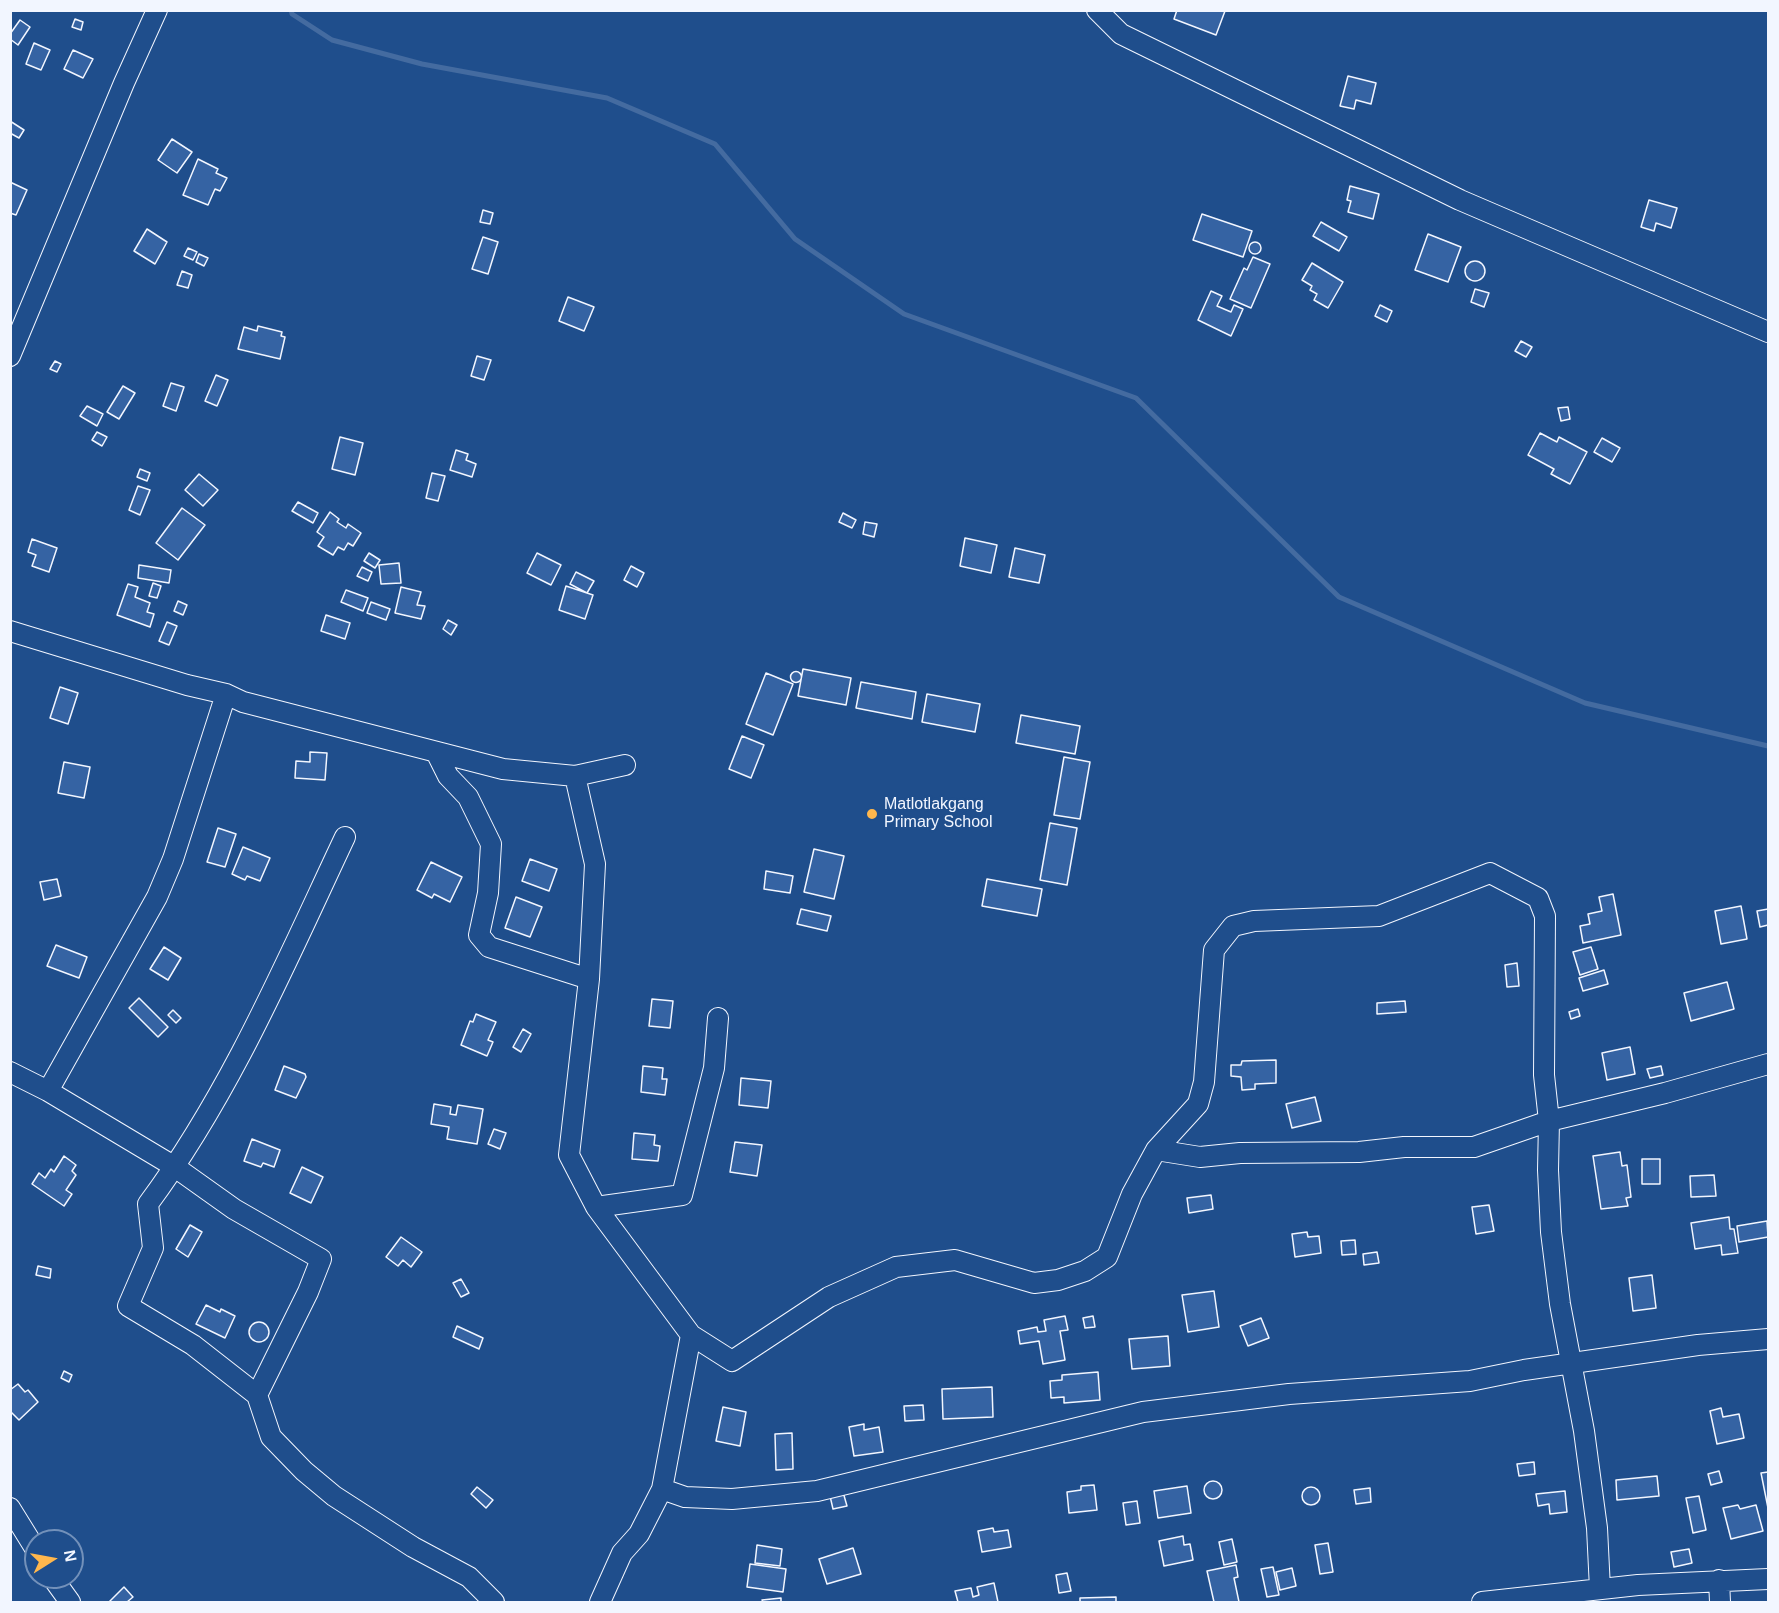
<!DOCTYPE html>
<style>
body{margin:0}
#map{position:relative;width:1779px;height:1613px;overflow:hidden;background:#1f4e8c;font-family:Helvetica,sans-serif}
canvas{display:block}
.frame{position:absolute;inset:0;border:12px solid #f2f6ff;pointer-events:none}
.north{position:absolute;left:24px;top:1529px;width:60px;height:60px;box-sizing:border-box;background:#1f4e8c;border:2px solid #7391ba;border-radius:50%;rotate:79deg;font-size:16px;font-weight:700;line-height:24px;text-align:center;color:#f2f6ff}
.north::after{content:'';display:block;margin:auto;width:21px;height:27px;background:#ffb74d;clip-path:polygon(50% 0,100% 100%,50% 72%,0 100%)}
</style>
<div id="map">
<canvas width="1779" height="1613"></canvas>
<div class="frame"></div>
<div class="north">N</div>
</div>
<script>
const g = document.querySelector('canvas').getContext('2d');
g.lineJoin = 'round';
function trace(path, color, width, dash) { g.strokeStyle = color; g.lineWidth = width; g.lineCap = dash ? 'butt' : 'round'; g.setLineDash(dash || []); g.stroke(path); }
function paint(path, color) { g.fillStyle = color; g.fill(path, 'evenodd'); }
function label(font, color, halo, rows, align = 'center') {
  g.font = font + ' Helvetica,sans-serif'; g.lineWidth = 4.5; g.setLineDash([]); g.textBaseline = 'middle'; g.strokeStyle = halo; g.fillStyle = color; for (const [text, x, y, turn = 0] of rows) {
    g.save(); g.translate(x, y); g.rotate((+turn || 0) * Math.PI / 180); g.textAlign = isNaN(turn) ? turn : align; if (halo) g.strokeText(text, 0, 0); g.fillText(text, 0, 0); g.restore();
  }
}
trace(new Path2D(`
 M 291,10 L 292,14 L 332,40 L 422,64 L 607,98 L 715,144 L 795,239 L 904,314 L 1136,398 L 1339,597 L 1585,703 L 1768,746`), '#446ba0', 5);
const building = new Path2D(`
 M 1177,10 L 1225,10 L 1225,11 L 1216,35 L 1174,19 Z
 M 75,19 L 83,22 L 81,30 L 72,27 Z
 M 20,20 L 30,27 L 18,45 L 10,39 L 10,34 Z
 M 34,43 L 50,50 L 41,70 L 26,64 Z
 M 73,50 L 93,59 L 83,78 L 64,69 Z
 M 1348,76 L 1376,83 L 1371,104 L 1356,100 L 1354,109 L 1340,106 Z
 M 10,121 L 24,130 L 19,138 L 10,133 Z
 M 172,139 L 192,152 L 177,173 L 158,160 Z
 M 198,159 L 218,169 L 216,173 L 227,178 L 220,191 L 215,189 L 208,205 L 183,195 Z
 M 10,182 L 27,190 L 16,215 L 10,213 Z
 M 1350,186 L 1379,194 L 1373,219 L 1348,212 L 1351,201 L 1347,200 Z
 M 1649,200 L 1677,208 L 1671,228 L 1656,223 L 1654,231 L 1641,227 Z
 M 483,210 L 493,213 L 490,224 L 480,222 Z
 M 1202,214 L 1252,231 L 1243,257 L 1193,240 Z
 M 1321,222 L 1347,237 L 1339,251 L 1313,236 Z
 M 147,229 L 167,242 L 155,264 L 134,251 Z
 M 1428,234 L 1461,247 L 1448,282 L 1415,270 Z
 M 483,237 L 498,242 L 488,274 L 472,269 Z
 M1249 248a6 6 0 1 1 12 0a6 6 0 1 1-12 0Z
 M 188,248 L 197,252 L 193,260 L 184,256 Z
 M 199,254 L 208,258 L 204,266 L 196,262 Z
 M 1253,257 L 1270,264 L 1251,308 L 1230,299 L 1244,268 L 1247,270 Z
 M1465 271a10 10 0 1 1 20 0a10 10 0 1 1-20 0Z
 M 1312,263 L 1343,282 L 1328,308 L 1314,300 L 1317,294 L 1310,290 L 1312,286 L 1302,280 Z
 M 182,271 L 192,275 L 188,288 L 177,285 Z
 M 1475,289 L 1489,293 L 1484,307 L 1471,302 Z
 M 1211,291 L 1222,296 L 1217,306 L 1231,312 L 1234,305 L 1243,309 L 1231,336 L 1198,320 Z
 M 568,297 L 594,307 L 584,331 L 559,321 Z
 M 1380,305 L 1392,311 L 1387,322 L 1375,316 Z
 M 258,326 L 282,332 L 281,336 L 285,337 L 280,359 L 238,349 L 244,327 L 257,331 Z
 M 1521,341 L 1532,347 L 1526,357 L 1515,351 Z
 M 477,356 L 491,360 L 484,380 L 471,376 Z
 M 55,361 L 61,364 L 57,372 L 50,369 Z
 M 216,375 L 228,380 L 217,406 L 205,401 Z
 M 171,383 L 184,387 L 176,411 L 163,406 Z
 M 123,386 L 135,393 L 119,419 L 107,412 Z
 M 87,406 L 103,414 L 97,426 L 80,416 Z
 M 1568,407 L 1570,419 L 1561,421 L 1558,408 Z
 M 97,432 L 107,437 L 102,446 L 92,440 Z
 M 1540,433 L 1557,442 L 1559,437 L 1587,452 L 1570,484 L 1551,474 L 1554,469 L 1528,455 Z
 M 340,437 L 363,443 L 355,475 L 332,469 Z
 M 1602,438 L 1620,448 L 1612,462 L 1594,452 Z
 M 456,450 L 468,454 L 466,460 L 476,464 L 472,477 L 450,470 Z
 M 140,469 L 150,473 L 147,481 L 137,477 Z
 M 432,473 L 445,476 L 438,501 L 426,498 Z
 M 199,474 L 218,490 L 203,506 L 185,490 Z
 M 138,486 L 150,490 L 140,515 L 129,510 Z
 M 298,502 L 318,513 L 313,523 L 292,511 Z
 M 182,508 L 205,525 L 178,560 L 156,543 Z
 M 330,512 L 339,519 L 337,522 L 346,528 L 348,524 L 361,533 L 353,546 L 348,543 L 344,550 L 338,547 L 333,555 L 318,546 L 324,537 L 317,532 Z
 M 843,513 L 856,520 L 852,528 L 839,522 Z
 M 865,522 L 877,524 L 874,537 L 863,534 Z
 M 965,538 L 997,545 L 991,573 L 960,566 Z
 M 32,539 L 57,548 L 49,572 L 32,566 L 36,555 L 28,552 Z
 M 1015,548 L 1045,555 L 1039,583 L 1009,577 Z
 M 369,553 L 380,560 L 375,568 L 364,561 Z
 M 537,553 L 561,565 L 551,585 L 527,573 Z
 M 399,563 L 401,583 L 381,584 L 379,565 Z
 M 139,565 L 171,570 L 169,583 L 138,578 Z
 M 631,566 L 644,573 L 637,587 L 624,580 Z
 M 362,567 L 372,572 L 368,581 L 357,576 Z
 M 576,572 L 594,581 L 587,593 L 570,584 Z
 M 153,583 L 161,586 L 157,598 L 149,596 Z
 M 128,584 L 138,587 L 135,597 L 150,603 L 147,612 L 154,614 L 150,627 L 117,615 Z
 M 566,586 L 593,595 L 585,619 L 559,610 Z
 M 401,587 L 421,592 L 417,605 L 425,606 L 421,619 L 395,613 Z
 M 346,590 L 368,598 L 363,611 L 341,602 Z
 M 178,601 L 187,605 L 183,615 L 174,611 Z
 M 371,602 L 390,609 L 386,620 L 367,613 Z
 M 326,615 L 350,623 L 345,639 L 321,631 Z
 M 448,620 L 457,625 L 451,635 L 443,629 Z
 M 167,622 L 177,626 L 169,645 L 159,641 Z
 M 803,669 L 851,678 L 846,705 L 798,696 Z
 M790.5 677a5.5 5.5 0 1 1 11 0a5.5 5.5 0 1 1-11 0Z
 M 766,673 L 793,684 L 773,735 L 746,724 Z
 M 861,682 L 916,692 L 912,719 L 856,708 Z
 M 60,687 L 78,693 L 68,724 L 50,718 Z
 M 927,694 L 980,704 L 975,732 L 922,722 Z
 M 1021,715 L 1080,726 L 1075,754 L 1016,743 Z
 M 742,736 L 764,745 L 751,778 L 729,769 Z
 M 310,752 L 327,753 L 325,780 L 295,778 L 296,761 L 310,762 Z
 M 1064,757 L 1090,762 L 1080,819 L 1054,815 Z
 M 64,762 L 90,767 L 84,798 L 58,793 Z
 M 1050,823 L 1077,828 L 1067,885 L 1040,880 Z
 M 218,828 L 236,834 L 225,867 L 207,862 Z
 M 243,847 L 270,858 L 260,881 L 247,876 L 245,880 L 232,874 Z
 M 814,849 L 844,856 L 834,899 L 804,892 Z
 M 530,859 L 557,869 L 549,891 L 522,881 Z
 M 431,862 L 462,877 L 450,902 L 434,894 L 432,898 L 417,890 Z
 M 766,871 L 793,876 L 790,893 L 764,889 Z
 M 57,879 L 61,896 L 44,900 L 40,882 Z
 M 987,879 L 1042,889 L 1037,916 L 982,906 Z
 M 1613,894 L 1621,935 L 1583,943 L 1580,926 L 1590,924 L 1588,914 L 1602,911 L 1599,897 Z
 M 516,897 L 542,907 L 530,937 L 505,928 Z
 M 1741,906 L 1747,939 L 1721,944 L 1715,911 Z
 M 801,909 L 831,916 L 827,931 L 797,924 Z
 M 1768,909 L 1768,925 L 1760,927 L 1757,911 Z
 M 56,945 L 87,957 L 79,978 L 47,966 Z
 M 164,947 L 181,958 L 168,980 L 150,969 Z
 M 1591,947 L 1598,969 L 1580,975 L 1573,952 Z
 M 1517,963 L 1519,986 L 1507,987 L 1505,965 Z
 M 1604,970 L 1608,984 L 1583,991 L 1579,978 Z
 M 1727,982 L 1734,1009 L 1691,1021 L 1684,993 Z
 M 139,998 L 168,1027 L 158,1037 L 129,1008 Z
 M 652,999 L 673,1001 L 670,1028 L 649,1026 Z
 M 1405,1001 L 1406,1012 L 1377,1014 L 1377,1003 Z
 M 1578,1009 L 1580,1016 L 1571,1019 L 1569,1012 Z
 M 173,1010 L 181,1018 L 176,1023 L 168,1015 Z
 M 476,1014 L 496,1022 L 488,1040 L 493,1042 L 487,1056 L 461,1045 L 470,1021 L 473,1022 Z
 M 523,1029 L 531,1034 L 521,1052 L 513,1047 Z
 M 1630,1047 L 1635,1074 L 1607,1080 L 1602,1053 Z
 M 1276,1060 L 1276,1083 L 1255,1084 L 1255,1089 L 1242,1090 L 1241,1077 L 1231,1076 L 1231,1065 L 1241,1065 L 1242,1061 Z
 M 284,1066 L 305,1074 L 306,1077 L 296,1098 L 275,1090 Z
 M 643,1066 L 663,1068 L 662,1079 L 667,1079 L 665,1095 L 641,1092 Z
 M 1661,1066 L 1663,1075 L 1650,1078 L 1647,1069 Z
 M 741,1078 L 771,1081 L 768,1108 L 739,1105 Z
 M 1315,1097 L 1321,1121 L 1292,1128 L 1286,1104 Z
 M 434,1104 L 451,1107 L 450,1114 L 456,1115 L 458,1105 L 483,1109 L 477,1144 L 447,1139 L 449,1127 L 431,1124 Z
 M 494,1129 L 506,1133 L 500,1149 L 488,1144 Z
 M 634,1133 L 655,1135 L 654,1145 L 660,1146 L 658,1161 L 632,1159 Z
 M 252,1139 L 280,1150 L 274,1167 L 263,1163 L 261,1167 L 244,1161 Z
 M 735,1142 L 762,1145 L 757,1176 L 730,1172 Z
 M 1620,1152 L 1622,1166 L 1627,1165 L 1631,1197 L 1626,1198 L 1628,1206 L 1601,1209 L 1593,1156 Z
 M 64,1156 L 76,1165 L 72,1171 L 76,1175 L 66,1190 L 72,1194 L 64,1206 L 32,1184 L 39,1173 L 45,1178 L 51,1169 L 54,1172 Z
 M 1642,1159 L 1660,1159 L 1660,1184 L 1642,1184 Z
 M 302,1167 L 323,1177 L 311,1203 L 290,1193 Z
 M 1714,1175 L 1716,1196 L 1691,1197 L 1690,1176 Z
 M 1211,1195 L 1213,1209 L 1189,1213 L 1187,1198 Z
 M 1489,1205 L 1494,1231 L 1476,1234 L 1472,1207 Z
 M 1729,1217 L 1730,1229 L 1734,1229 L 1738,1253 L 1722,1255 L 1721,1245 L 1695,1249 L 1691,1223 Z
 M 1767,1221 L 1768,1237 L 1739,1242 L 1737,1226 Z
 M 190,1225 L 202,1232 L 188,1257 L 176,1249 Z
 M 1307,1232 L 1308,1237 L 1319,1236 L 1321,1253 L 1295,1257 L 1292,1234 Z
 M 401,1237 L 422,1252 L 411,1267 L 403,1260 L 398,1266 L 386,1257 Z
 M 1355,1240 L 1356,1254 L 1342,1255 L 1341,1241 Z
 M 1377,1252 L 1379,1263 L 1364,1265 L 1363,1254 Z
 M 38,1266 L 51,1269 L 50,1278 L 36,1275 Z
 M 1652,1275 L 1656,1308 L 1633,1311 L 1629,1278 Z
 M 461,1279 L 469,1293 L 461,1297 L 453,1283 Z
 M 1214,1291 L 1219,1327 L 1188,1332 L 1182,1295 Z
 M 206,1305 L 220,1312 L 221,1309 L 235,1316 L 225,1338 L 196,1324 Z
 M 1065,1316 L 1068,1330 L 1060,1331 L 1065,1360 L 1043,1364 L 1039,1341 L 1020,1344 L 1018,1331 L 1037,1327 L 1038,1332 L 1046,1331 L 1044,1320 Z
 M 1093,1316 L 1095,1327 L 1085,1328 L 1083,1318 Z
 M 1261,1318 L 1269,1338 L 1248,1346 L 1240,1326 Z
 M249 1332a10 10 0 1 1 20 0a10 10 0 1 1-20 0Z
 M 457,1326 L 483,1338 L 479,1349 L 453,1337 Z
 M 1168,1336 L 1170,1366 L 1132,1369 L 1129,1339 Z
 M 64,1371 L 72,1375 L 69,1382 L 61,1378 Z
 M 1098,1372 L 1100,1400 L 1064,1403 L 1064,1397 L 1051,1398 L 1050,1381 L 1062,1380 L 1062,1375 Z
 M 18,1384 L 25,1392 L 28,1390 L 38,1402 L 19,1420 L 10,1411 L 10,1390 Z
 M 992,1387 L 993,1417 L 943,1419 L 942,1389 Z
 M 923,1405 L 924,1420 L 905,1421 L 904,1406 Z
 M 723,1407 L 746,1412 L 740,1446 L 716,1441 Z
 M 1721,1408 L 1723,1417 L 1739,1414 L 1744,1438 L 1717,1444 L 1710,1411 Z
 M 864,1424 L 864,1430 L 879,1427 L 883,1452 L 854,1456 L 849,1427 Z
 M 792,1433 L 793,1469 L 776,1470 L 775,1434 Z
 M 1534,1462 L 1535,1474 L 1519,1476 L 1517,1464 Z
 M 1719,1471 L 1722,1482 L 1711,1485 L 1708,1474 Z
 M 1768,1472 L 1768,1508 L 1761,1473 Z
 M 1657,1476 L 1659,1496 L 1617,1500 L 1616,1480 Z
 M1204 1490a9 9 0 1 1 18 0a9 9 0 1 1-18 0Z
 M 1094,1485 L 1097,1510 L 1069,1513 L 1067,1492 L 1081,1490 L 1081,1486 Z
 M 1187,1486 L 1191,1513 L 1158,1518 L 1154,1491 Z
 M 477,1487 L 493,1500 L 486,1508 L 471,1494 Z
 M1302 1496a9 9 0 1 1 18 0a9 9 0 1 1-18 0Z
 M 1370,1488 L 1371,1502 L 1356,1504 L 1354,1490 Z
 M 1565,1491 L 1567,1512 L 1550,1514 L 1549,1504 L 1538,1506 L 1536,1494 Z
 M 843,1492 L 847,1506 L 833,1509 L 830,1496 Z
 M 1699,1496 L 1706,1530 L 1693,1533 L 1686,1498 Z
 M 1137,1501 L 1140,1523 L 1126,1525 L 1123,1503 Z
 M 1738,1505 L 1740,1509 L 1756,1505 L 1763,1531 L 1731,1539 L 1723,1508 Z
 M 993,1528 L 994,1532 L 1008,1530 L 1011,1547 L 982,1552 L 978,1531 Z
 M 1183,1536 L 1184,1545 L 1190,1544 L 1193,1560 L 1164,1566 L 1159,1541 Z
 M 1232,1539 L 1237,1562 L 1224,1565 L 1219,1542 Z
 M 1328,1543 L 1333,1572 L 1320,1574 L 1315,1545 Z
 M 757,1545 L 782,1549 L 780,1566 L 755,1563 Z
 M 853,1548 L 861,1574 L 827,1584 L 819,1559 Z
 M 1689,1549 L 1692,1563 L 1674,1567 L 1671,1552 Z
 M 750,1564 L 786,1569 L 783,1592 L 747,1587 Z
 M 1236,1565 L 1238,1577 L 1234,1578 L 1239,1602 L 1214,1602 L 1207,1571 Z
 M 1273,1567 L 1279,1595 L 1267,1597 L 1261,1569 Z
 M 1292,1568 L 1296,1586 L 1280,1590 L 1276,1572 Z
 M 1067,1573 L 1071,1591 L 1059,1593 L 1056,1575 Z
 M 994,1583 L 998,1602 L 958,1602 L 955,1591 L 971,1588 L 973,1597 L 979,1595 L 977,1587 Z
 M 124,1587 L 133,1597 L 127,1602 L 109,1602 Z
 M 1116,1597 L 1116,1602 L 1080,1602 L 1080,1598 Z
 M 781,1598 L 781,1602 L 763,1602 L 762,1600 Z`);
paint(building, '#3563a3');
trace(building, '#f2f6ff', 1.5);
const minor = new Path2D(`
 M 1097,10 L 1121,34 L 1460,200 L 1768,332
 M 10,356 L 124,83 L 157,10
 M 10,631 L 187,685 L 226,694 L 243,702 L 503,769 L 575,776 L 625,765
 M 436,752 L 448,776 L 468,797 L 491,844 L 488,893 L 479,935 L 489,947 L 589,979
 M 575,776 L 595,864 L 589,979 L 569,1155 L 596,1207 L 682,1195 L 714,1068 L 718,1018
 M 345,837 C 286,962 231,1092 148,1204 L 153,1248 L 128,1306 L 193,1345 L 257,1395 L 271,1437 L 304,1471 L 334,1496 L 413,1547 L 469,1577 L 494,1602
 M 10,1072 L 48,1091 L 175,1167 L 234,1209 L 321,1259 L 308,1292 L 257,1395
 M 48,1091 L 157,897 L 173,859 L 226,694
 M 1156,1150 L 1200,1157 L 1240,1153 L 1359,1152 L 1404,1147 L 1474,1147 L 1549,1121 L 1665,1093 L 1768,1064
 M 596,1207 L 691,1335 L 732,1361 L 829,1297 L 896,1267 L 955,1260 L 1034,1283 L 1058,1280 L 1085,1271 L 1107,1257 L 1132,1194 L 1156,1150 L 1198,1104 L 1204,1082 L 1214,950 L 1233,926 L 1254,921 L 1379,916 L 1490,873 L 1538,898 L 1545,916 L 1544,1075 L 1549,1121 L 1548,1170 L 1551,1232 L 1560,1304 L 1584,1431 L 1597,1528 L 1600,1589
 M 662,1489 L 691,1335
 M 10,1508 L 36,1550
 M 52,1577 L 70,1602
 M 1719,1580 L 1720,1602
 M 600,1602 L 622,1553 L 639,1534 L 662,1489 L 685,1497 L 732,1499 L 817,1491 L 1143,1412 L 1289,1394 L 1470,1381 L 1524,1370 L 1698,1345 L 1768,1339
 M 1482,1602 L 1638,1585 L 1768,1579`);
trace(minor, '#f2f6ff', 22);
trace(minor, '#1f4e8c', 20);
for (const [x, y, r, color] of [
 [872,814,6,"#ffb74d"]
]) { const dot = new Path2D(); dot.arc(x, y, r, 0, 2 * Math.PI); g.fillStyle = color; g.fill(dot); trace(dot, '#1f4e8c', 2); }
label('16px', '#f2f6ff', '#1f4e8c', [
 ["Matlotlakgang",884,805],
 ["Primary School",884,823]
], 'left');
</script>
